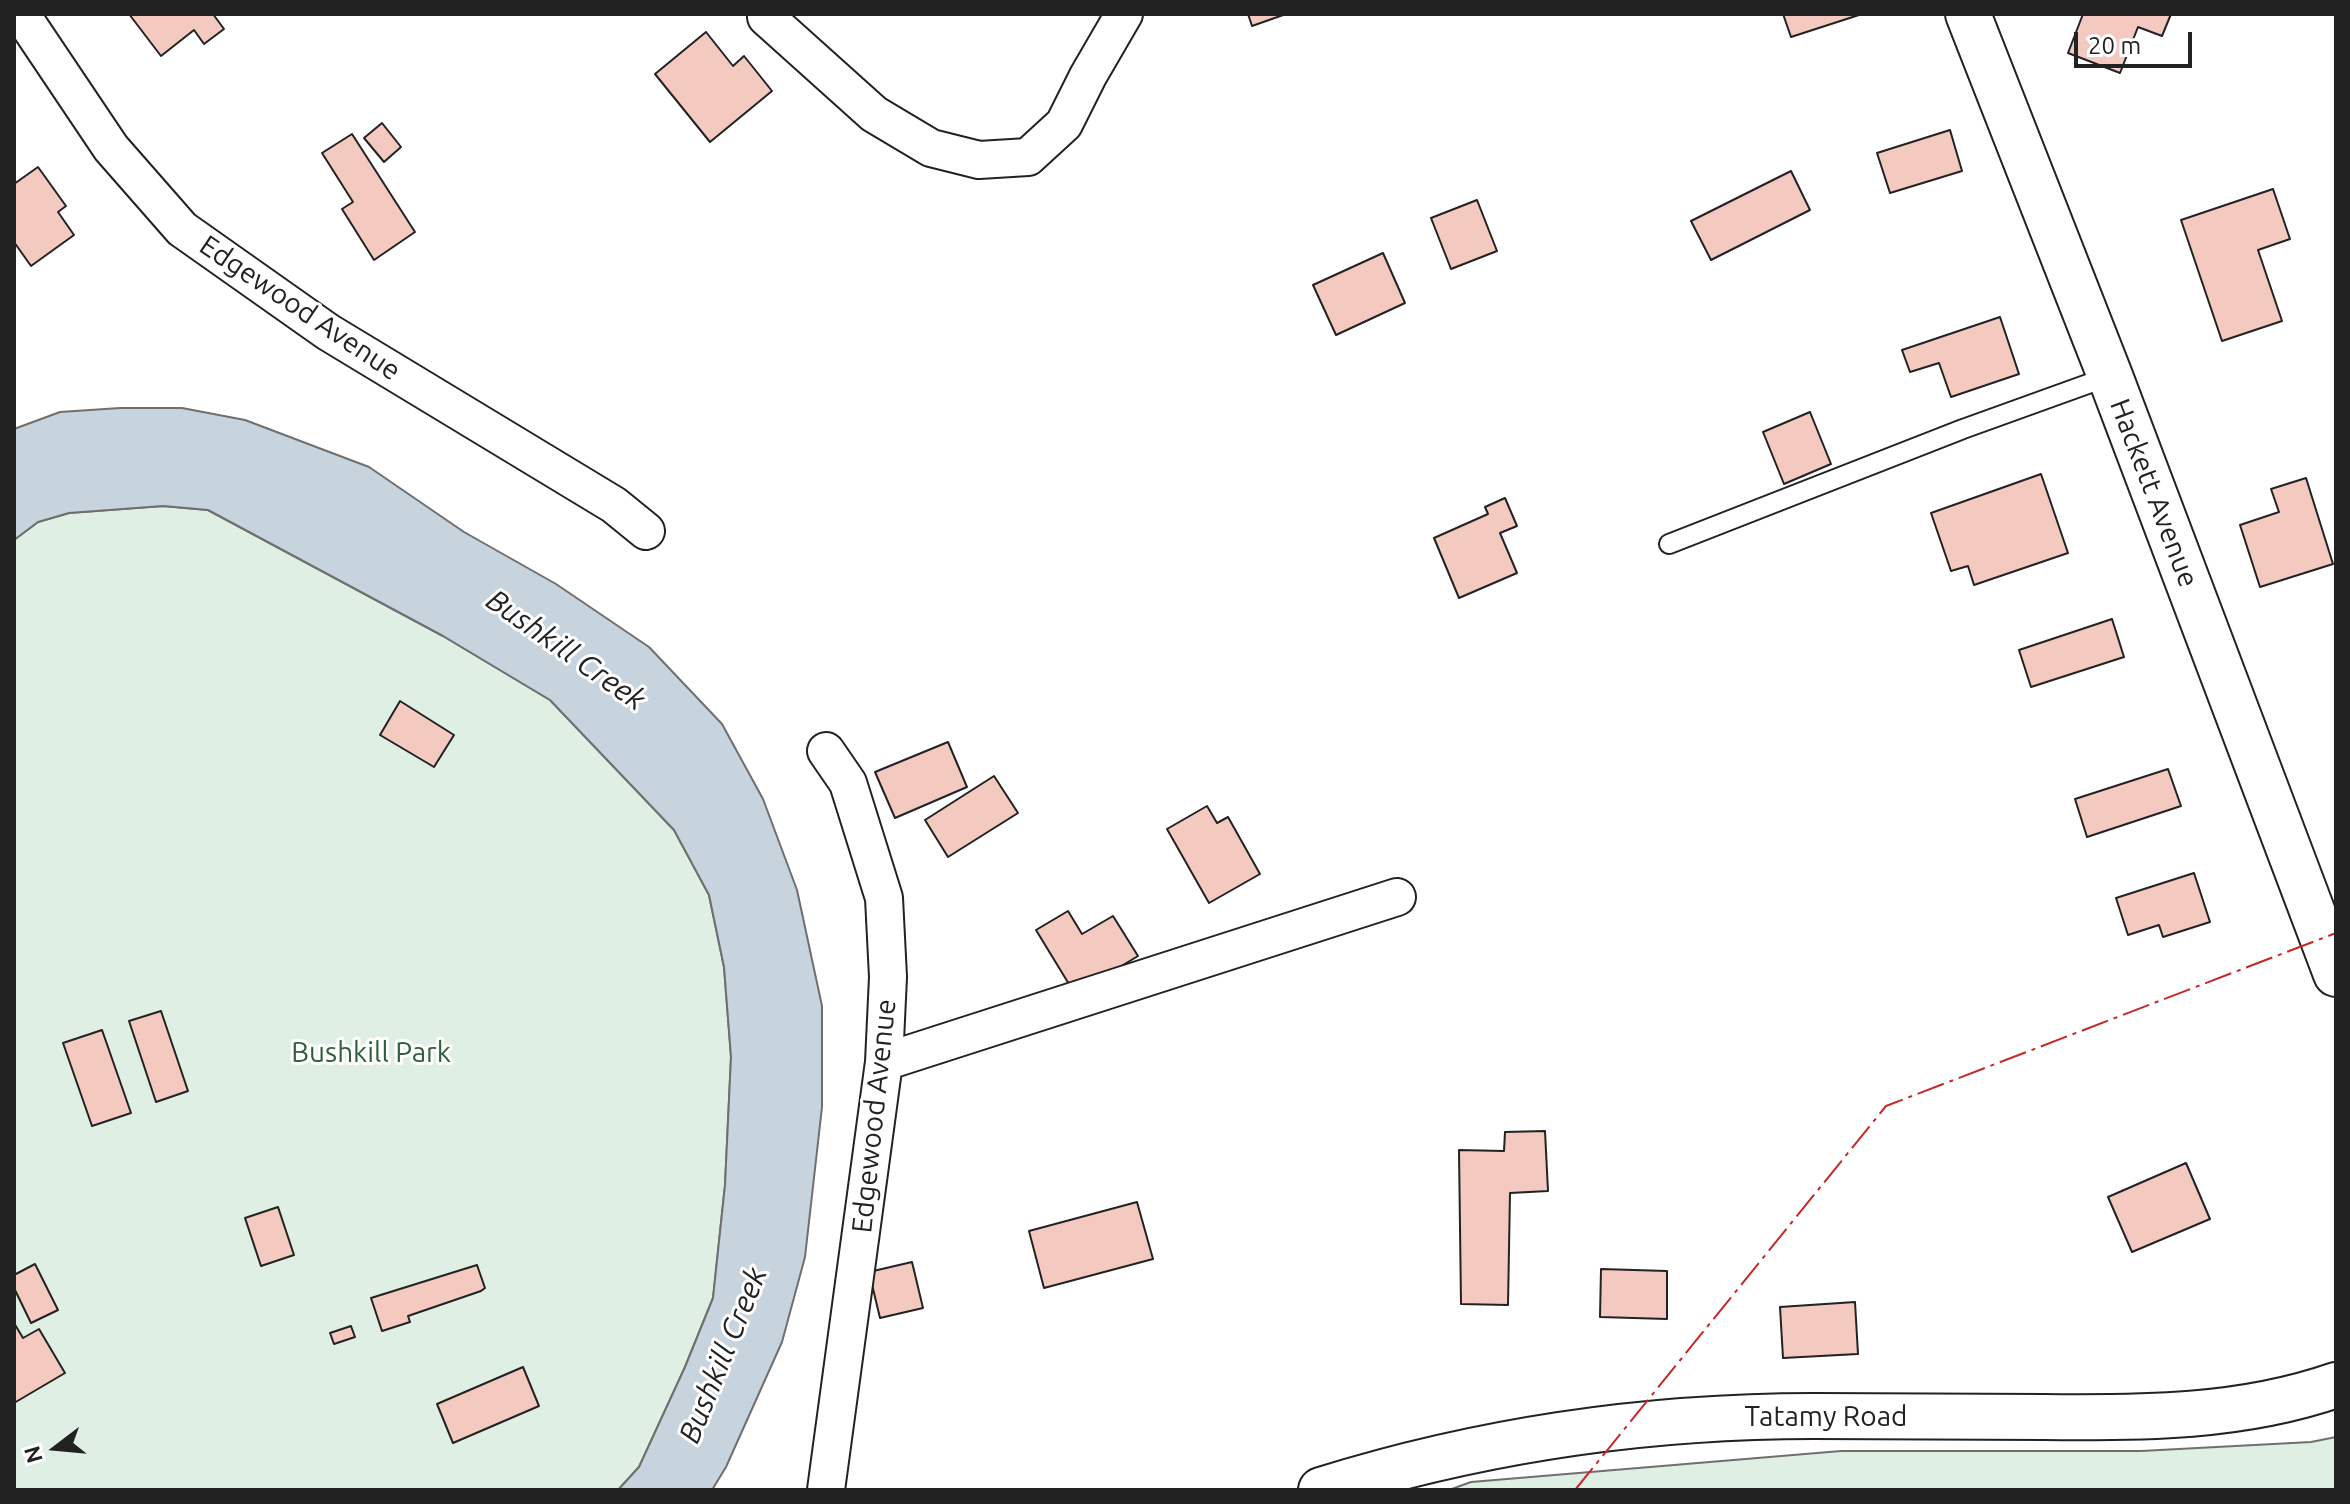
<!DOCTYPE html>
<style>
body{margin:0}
#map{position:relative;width:2350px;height:1504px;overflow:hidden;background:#fff;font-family:Ubuntu,sans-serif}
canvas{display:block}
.frame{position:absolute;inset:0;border:16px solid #222;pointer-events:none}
.north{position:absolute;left:16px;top:1408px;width:80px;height:80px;-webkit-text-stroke:6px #fff;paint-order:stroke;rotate:254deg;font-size:22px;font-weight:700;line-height:32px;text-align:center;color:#222}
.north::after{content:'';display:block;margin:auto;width:28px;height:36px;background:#222;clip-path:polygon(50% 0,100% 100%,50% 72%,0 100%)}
.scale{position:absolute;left:2074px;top:32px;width:118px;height:36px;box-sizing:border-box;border:4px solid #222;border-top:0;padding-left:10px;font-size:24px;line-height:28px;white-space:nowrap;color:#222;-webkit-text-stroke:6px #fff;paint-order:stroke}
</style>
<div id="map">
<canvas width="2350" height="1504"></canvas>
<div class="frame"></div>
<div class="north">N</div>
<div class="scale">20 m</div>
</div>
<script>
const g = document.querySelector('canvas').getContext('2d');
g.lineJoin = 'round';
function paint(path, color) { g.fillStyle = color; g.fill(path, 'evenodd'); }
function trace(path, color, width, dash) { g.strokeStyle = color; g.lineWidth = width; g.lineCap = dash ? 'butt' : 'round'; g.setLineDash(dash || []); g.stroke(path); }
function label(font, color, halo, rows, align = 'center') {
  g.font = font + ' Ubuntu,sans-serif'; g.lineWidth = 6; g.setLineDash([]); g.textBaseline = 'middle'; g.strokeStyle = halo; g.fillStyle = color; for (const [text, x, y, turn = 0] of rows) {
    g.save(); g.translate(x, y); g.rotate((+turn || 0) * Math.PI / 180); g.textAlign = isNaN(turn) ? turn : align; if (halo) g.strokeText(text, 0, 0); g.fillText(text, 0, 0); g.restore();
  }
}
const green = new Path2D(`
 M 163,506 L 208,510 L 443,636 L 550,700 L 674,830 L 709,895 L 724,967 L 731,1057 L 725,1185 L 713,1298 L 685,1367 L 639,1467 L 618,1490 L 14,1490 L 14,540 L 38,522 L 69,513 Z
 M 2336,1437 L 2336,1490 L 1449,1490 L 1471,1482 L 1841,1451 L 2141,1451 L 2311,1442 Z`);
paint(green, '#e0efe3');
trace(green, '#6f6f6f', 2);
const water = new Path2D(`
 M 120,408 L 182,408 L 245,420 L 369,467 L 464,532 L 556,584 L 649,647 L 722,724 L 763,799 L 797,890 L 822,1006 L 822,1107 L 805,1257 L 782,1342 L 726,1467 L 712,1490 L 618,1490 L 639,1467 L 685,1367 L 713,1298 L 725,1185 L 731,1057 L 724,967 L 709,895 L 674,830 L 550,700 L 443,636 L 208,510 L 163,506 L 69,513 L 38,522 L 14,540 L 14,429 L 60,412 Z`);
paint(water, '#c7d3dd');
trace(water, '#6f6f6f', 2);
const building = new Path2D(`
 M 129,14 L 213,14 L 224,29 L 204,44 L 194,30 L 161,56 Z
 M 1248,14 L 1286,14 L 1252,26 Z
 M 1783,14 L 1862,14 L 1791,37 Z
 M 2083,14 L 2171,14 L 2162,36 L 2138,27 L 2120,73 L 2068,53 Z
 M 706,32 L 733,66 L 744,56 L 772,91 L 710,142 L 655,74 Z
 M 382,123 L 401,147 L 384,162 L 364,138 Z
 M 1950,130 L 1962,171 L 1890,193 L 1877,153 Z
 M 352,134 L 415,232 L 374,260 L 342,209 L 353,202 L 322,153 Z
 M 38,167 L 66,206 L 58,212 L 74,235 L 31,266 L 14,242 L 14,184 Z
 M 1791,171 L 1810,210 L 1711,260 L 1691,221 Z
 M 2273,189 L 2290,239 L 2258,250 L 2282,321 L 2222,341 L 2181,220 Z
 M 1477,200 L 1497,251 L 1451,269 L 1431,218 Z
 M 1383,253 L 1405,303 L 1336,335 L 1313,285 Z
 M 2000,317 L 2019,374 L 1951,397 L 1939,363 L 1910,372 L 1902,350 Z
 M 1810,412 L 1831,464 L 1784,484 L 1763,432 Z
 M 2041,474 L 2068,553 L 1974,585 L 1968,566 L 1951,571 L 1931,513 Z
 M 2306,478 L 2333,564 L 2260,587 L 2240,525 L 2279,512 L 2271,489 Z
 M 1505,498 L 1517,526 L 1500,533 L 1517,573 L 1459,598 L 1434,538 L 1488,514 L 1485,507 Z
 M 2112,619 L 2124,657 L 2031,687 L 2019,650 Z
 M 400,701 L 454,735 L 434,767 L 380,735 Z
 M 948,742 L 967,787 L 895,818 L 875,772 Z
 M 2168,769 L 2181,806 L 2087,837 L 2075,799 Z
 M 994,776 L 1018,813 L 948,857 L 925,820 Z
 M 1207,806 L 1217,823 L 1228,817 L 1260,874 L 1209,903 L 1167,829 Z
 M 2194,873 L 2210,922 L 2163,937 L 2159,925 L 2128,935 L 2116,898 Z
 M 1068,911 L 1082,934 L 1113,916 L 1138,956 L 1075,994 L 1036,930 Z
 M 161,1011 L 188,1091 L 156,1102 L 129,1021 Z
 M 102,1030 L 131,1113 L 92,1126 L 63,1043 Z
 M 1545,1131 L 1548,1191 L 1510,1193 L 1508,1305 L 1461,1304 L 1459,1150 L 1504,1151 L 1505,1132 Z
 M 2186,1163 L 2210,1219 L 2132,1252 L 2108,1197 Z
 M 1137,1202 L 1153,1259 L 1044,1288 L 1029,1231 Z
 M 278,1207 L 294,1255 L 261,1266 L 245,1218 Z
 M 912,1262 L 923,1308 L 880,1318 L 869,1272 Z
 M 35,1264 L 58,1310 L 31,1323 L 14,1288 L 14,1275 Z
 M 477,1265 L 485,1288 L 481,1291 L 408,1316 L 410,1322 L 382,1331 L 371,1298 Z
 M 1601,1269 L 1667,1271 L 1667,1319 L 1600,1317 Z
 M 1855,1302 L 1858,1354 L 1783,1358 L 1780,1307 Z
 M 14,1323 L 23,1338 L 39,1329 L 65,1373 L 14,1403 Z
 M 351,1326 L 355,1337 L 334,1344 L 330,1333 Z
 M 523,1367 L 539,1406 L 453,1443 L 437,1404 Z`);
paint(building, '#f3c9c0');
trace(building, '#222', 2);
const lane = new Path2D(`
 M 1669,544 L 1963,429 L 2110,376`);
const street = new Path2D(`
 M 21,14 L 111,148 L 182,229 L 328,332 L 614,505 L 646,531
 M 766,17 L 874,114 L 931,148 L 979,160 L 1028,157 L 1064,124 L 1088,76 L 1124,14
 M 826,751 L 848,783 L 884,898 L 888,977 L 884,1062 L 826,1490
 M 884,1062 L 1397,897`);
const secondary = new Path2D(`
 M 1968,14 L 2110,376 L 2336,974
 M 1321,1490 C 1481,1440 1646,1416 1814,1416 C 1891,1416 1967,1417 2044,1417 C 2142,1418 2241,1418 2336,1385`);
trace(lane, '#222', 22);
trace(street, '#222', 40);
trace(secondary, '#222', 48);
trace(lane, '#fff', 18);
trace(street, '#fff', 36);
trace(secondary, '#fff', 44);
trace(new Path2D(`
 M 1575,1490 L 1886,1106 L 2336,933`), '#c62828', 2, [28, 6, 4, 6]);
label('28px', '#222', '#fff', [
 ["Edgewood Avenue",300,308,34],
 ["Hackett Avenue",2154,493,69],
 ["Edgewood Avenue",874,1116,-84],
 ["Tatamy Road",1826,1417]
]);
label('28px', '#2f5e38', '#fff', [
 ["Bushkill Park",371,1053]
]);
label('italic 30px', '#222', '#fff', [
 ["Bushkill Creek",566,650,35],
 ["Bushkill Creek",723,1355,-68]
]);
</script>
